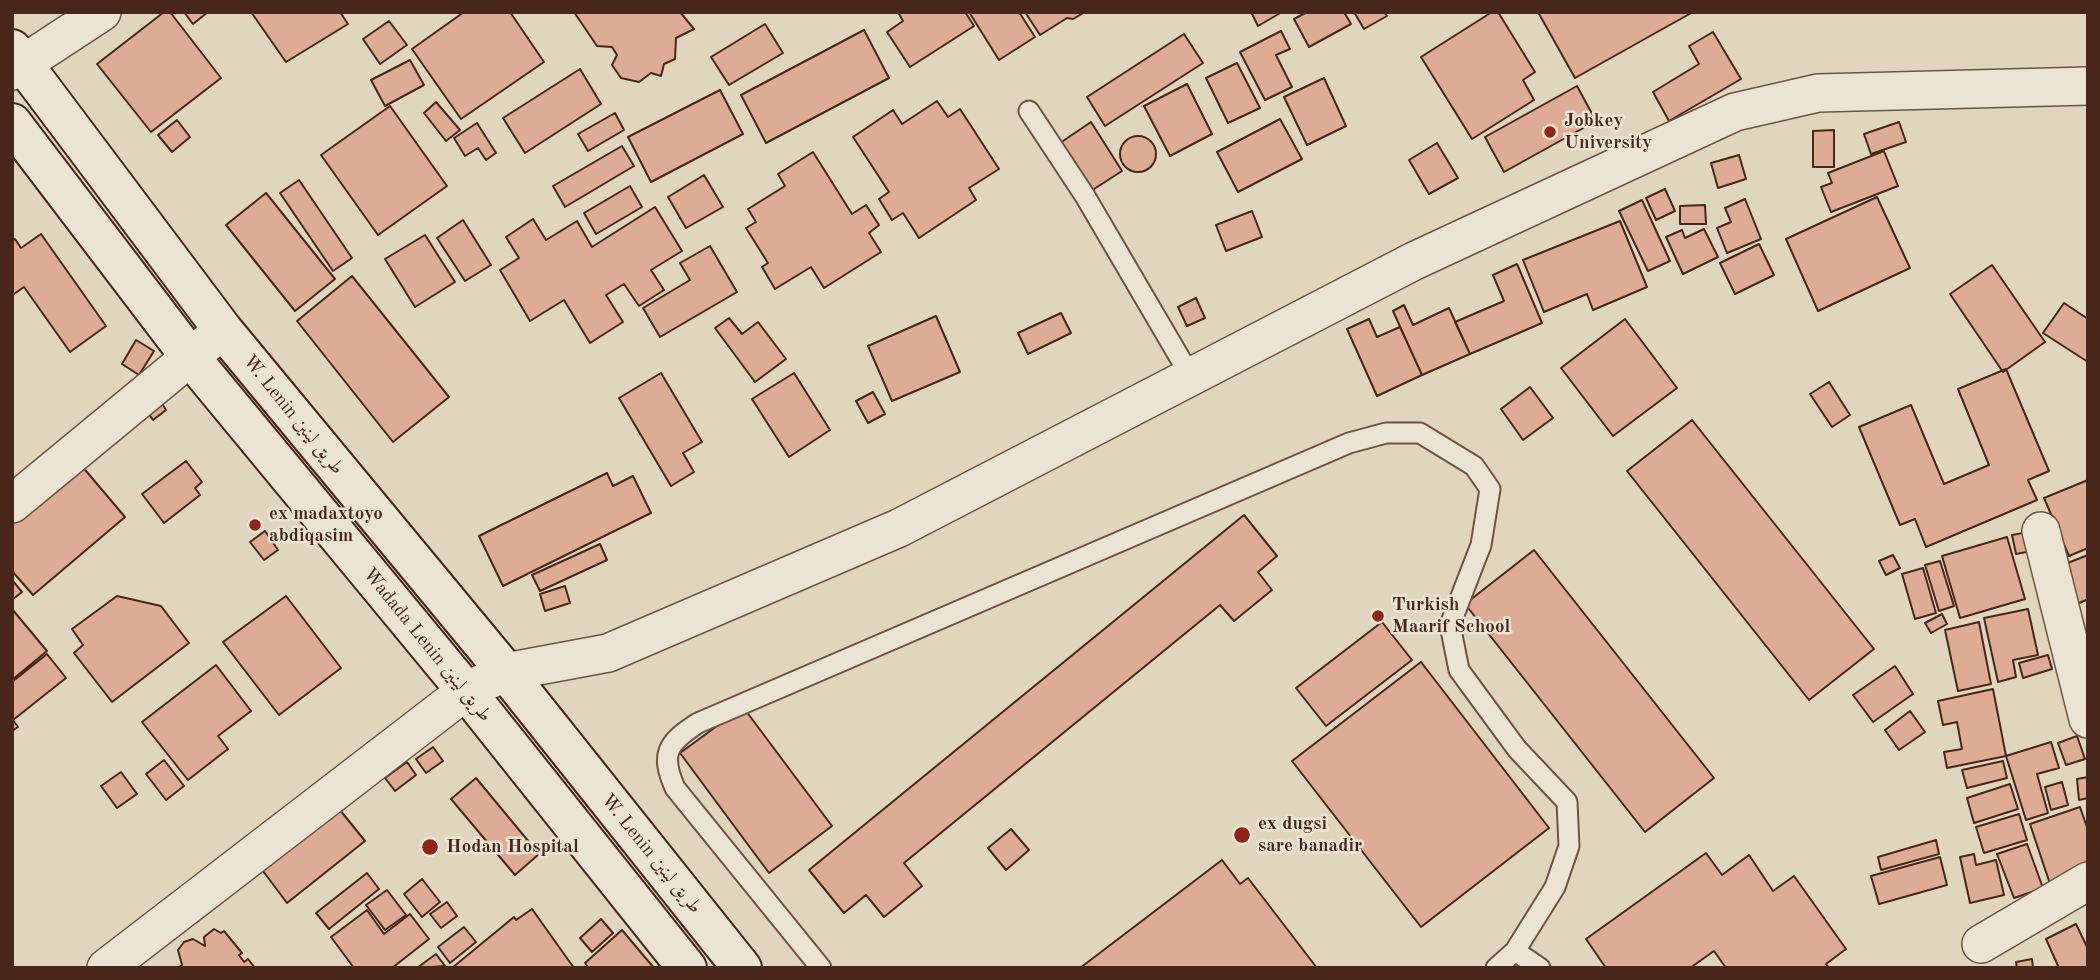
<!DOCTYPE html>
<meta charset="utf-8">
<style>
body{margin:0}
#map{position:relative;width:2100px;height:980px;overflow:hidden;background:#e0d6bd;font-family:"Old Standard TT",serif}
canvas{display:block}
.frame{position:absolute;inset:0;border:14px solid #48271a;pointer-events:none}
</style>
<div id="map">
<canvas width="2100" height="980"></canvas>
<div class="frame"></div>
</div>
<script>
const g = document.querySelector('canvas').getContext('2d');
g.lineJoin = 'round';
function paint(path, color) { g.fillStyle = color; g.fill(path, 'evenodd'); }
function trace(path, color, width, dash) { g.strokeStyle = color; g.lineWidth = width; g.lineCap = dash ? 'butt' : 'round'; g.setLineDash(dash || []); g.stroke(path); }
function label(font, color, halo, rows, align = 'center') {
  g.font = font + ' "Old Standard TT",Amiri,serif'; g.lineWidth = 5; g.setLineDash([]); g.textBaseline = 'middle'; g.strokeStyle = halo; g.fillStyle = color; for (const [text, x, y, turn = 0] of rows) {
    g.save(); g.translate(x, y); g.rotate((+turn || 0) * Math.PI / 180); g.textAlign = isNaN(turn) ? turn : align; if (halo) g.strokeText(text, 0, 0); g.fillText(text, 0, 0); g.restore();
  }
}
const building = new Path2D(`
 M 164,12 L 170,12 L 221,78 L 151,132 L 97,64 Z
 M 184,12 L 208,12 L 193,24 Z
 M 251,12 L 340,12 L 348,24 L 286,62 Z
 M 464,12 L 510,12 L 544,62 L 461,119 L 412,49 Z
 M 574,12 L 680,12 L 694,29 L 676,38 L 675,59 L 664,64 L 661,76 L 651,73 L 639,82 L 621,78 L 612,65 L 617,55 L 612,47 L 597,46 Z
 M 898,12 L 965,12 L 974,26 L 910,67 L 887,32 L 903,21 Z
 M 969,12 L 1019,12 L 1035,37 L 999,60 Z
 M 1025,12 L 1085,12 L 1073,19 L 1067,18 L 1040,35 Z
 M 1251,12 L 1282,12 L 1258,26 Z
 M 1307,12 L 1344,12 L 1351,24 L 1309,47 L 1294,19 Z
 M 1354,12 L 1384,12 L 1387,16 L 1364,29 Z
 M 1492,12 L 1498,12 L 1535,72 L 1523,80 L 1534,100 L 1472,139 L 1421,57 Z
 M 1538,12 L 1693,12 L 1575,78 Z
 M 389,21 L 407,45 L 380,64 L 363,39 Z
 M 765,24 L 783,53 L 729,85 L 711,57 Z
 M 864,30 L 889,78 L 766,143 L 741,95 Z
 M 1281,31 L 1290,49 L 1276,55 L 1292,87 L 1265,100 L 1240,52 Z
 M 1713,32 L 1741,79 L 1669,121 L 1653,92 L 1699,64 L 1689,46 Z
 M 1184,34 L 1203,63 L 1105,126 L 1087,97 Z
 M 410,60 L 424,85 L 385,106 L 371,80 Z
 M 1237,63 L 1260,108 L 1228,123 L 1206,78 Z
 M 580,69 L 601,104 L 525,153 L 503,118 Z
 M 1324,78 L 1346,126 L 1307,145 L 1284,97 Z
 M 1187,84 L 1212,134 L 1170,156 L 1144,106 Z
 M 1577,86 L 1596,121 L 1504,172 L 1485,137 Z
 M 720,90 L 743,134 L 651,182 L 628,137 Z
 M 937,101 L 948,117 L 960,109 L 999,169 L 969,188 L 976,200 L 919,238 L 903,213 L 892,220 L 879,199 L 889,192 L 853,137 L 893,110 L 902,124 Z
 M 436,102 L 460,130 L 446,141 L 424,113 Z
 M 390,106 L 447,186 L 378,235 L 321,155 Z
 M 615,113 L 624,130 L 588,151 L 578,134 Z
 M 1280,119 L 1302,159 L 1238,192 L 1217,152 Z
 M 177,120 L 190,137 L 172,152 L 158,135 Z
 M 1091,122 L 1122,171 L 1091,191 L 1060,143 Z
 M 1899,122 L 1906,142 L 1871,154 L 1864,134 Z
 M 477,123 L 496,153 L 486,160 L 478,148 L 465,156 L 454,138 Z
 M 1834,130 L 1834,167 L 1813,167 L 1813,131 Z
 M1120 154a18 18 0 1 1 36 0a18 18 0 1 1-36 0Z
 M 1437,143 L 1458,178 L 1429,194 L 1409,160 Z
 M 622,146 L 634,166 L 565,207 L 553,186 Z
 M 1884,151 L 1898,186 L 1831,212 L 1821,187 L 1832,183 L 1828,173 Z
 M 813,152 L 852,214 L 866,205 L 879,225 L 869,233 L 881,252 L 824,288 L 811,267 L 775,289 L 762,267 L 768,263 L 746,228 L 756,222 L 748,209 L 785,186 L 778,174 Z
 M 1739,155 L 1746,179 L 1718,188 L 1711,163 Z
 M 704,175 L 723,207 L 686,228 L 668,197 Z
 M 299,180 L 352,258 L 333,271 L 280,193 Z
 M 630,186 L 642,207 L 596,234 L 584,213 Z
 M 1665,189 L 1675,211 L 1656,220 L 1646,198 Z
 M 266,193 L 335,279 L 295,311 L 226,225 Z
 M 1877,197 L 1910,268 L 1818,311 L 1786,239 Z
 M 1745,199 L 1761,239 L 1727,253 L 1717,228 L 1731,222 L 1725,208 Z
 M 1642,200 L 1670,261 L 1648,271 L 1619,211 Z
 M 1705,205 L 1706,224 L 1680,224 L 1680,206 Z
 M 655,207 L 682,251 L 651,270 L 664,290 L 639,306 L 624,284 L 606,295 L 623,322 L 590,343 L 564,300 L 530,321 L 500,270 L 519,258 L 506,237 L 533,219 L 546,240 L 577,221 L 592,247 Z
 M 1252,211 L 1262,237 L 1226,251 L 1216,225 Z
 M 463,220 L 491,265 L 465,281 L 437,238 Z
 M 1620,221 L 1647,287 L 1593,310 L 1587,294 L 1544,312 L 1523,260 Z
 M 1704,229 L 1718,257 L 1683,274 L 1666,237 L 1682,230 L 1685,238 Z
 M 41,234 L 106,326 L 70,352 L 24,287 L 14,294 L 12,290 L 12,241 L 15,239 L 21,248 Z
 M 425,235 L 455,282 L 415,307 L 385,259 Z
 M 1759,244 L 1774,275 L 1735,294 L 1720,263 Z
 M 710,246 L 737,292 L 660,337 L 643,308 L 690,280 L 680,263 Z
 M 1517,264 L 1542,323 L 1470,354 L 1455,322 L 1504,301 L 1493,275 Z
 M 1992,265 L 2045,342 L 2003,372 L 1950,294 Z
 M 352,276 L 449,397 L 393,442 L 297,321 Z
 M 1196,298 L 1205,318 L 1187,326 L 1178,307 Z
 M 2064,303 L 2088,319 L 2088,362 L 2043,333 Z
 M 1404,305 L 1413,325 L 1449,308 L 1470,354 L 1422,375 L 1393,311 Z
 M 1061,313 L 1071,333 L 1028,354 L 1018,333 Z
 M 936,316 L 960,372 L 892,401 L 868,346 Z
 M 729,318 L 742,334 L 758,322 L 786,359 L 755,382 L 715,328 Z
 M 1369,319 L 1377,337 L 1400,327 L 1422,375 L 1377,396 L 1347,329 Z
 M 1625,319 L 1677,388 L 1613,436 L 1561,368 Z
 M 136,340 L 154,351 L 139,375 L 122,364 Z
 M 2006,369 L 2049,471 L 2028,480 L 2037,500 L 1926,547 L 1915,519 L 1900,525 L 1859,427 L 1911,405 L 1944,484 L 1989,465 L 1958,389 Z
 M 661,373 L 702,442 L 683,453 L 694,472 L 671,486 L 619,398 Z
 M 794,373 L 830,430 L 789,457 L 752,399 Z
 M 1829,382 L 1850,415 L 1832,427 L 1810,394 Z
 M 1530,387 L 1553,418 L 1523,440 L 1501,409 Z
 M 873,392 L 885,414 L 868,423 L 856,401 Z
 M 158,397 L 166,410 L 153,420 L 144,407 Z
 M 1692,420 L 1874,649 L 1809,700 L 1627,471 Z
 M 186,461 L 202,482 L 195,488 L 200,495 L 164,523 L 142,494 Z
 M 81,465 L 125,517 L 33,595 L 12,571 L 12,523 Z
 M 607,473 L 613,486 L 633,476 L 651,513 L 503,586 L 479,536 Z
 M 2088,480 L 2088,548 L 2069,556 L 2044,498 Z
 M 1244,515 L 1277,556 L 1258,572 L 1272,590 L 1234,621 L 1220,605 L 904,863 L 922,886 L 884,917 L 866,895 L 844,913 L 809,870 Z
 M 265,531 L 278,550 L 264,560 L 250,542 Z
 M 2028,532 L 2032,551 L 2016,554 L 2012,535 Z
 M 2007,537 L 2025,599 L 1960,618 L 1942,556 Z
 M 600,544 L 607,560 L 540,591 L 532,575 Z
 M 1534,550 L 1714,778 L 1645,832 L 1465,604 Z
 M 1893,555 L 1900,568 L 1886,575 L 1879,561 Z
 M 2088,555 L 2088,599 L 2075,605 L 2060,566 Z
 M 1940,561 L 1954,606 L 1939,611 L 1925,565 Z
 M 1923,568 L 1936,613 L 1915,619 L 1902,574 Z
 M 12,580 L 22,592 L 12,600 Z
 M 565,586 L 570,603 L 545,611 L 540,594 Z
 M 117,596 L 161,606 L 189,643 L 112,702 L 74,653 L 83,645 L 72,629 Z
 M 286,596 L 341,668 L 279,715 L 223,642 Z
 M 12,609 L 47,651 L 12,680 Z
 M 2028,609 L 2038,655 L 2013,660 L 2016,677 L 1998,682 L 1984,618 Z
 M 1942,614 L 1947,624 L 1931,633 L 1925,623 Z
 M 1382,622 L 1412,660 L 1326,726 L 1296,688 Z
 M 1979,622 L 1991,684 L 1958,691 L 1945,630 Z
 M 47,654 L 66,678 L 13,720 L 18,727 L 12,731 L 12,682 Z
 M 2048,655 L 2052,669 L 2023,678 L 2019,663 Z
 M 1421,662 L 1549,828 L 1421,927 L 1292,761 Z
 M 216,665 L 251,711 L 218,736 L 228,749 L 188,780 L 142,722 Z
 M 1895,666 L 1913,694 L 1873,722 L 1853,695 Z
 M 1993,689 L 2006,756 L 1947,768 L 1944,752 L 1962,749 L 1957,722 L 1943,725 L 1938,701 Z
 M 743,707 L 832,826 L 769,873 L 680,753 Z
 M 1910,711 L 1925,732 L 1899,750 L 1885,730 Z
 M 2077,736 L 2085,759 L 2066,765 L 2058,743 Z
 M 2051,742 L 2059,768 L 2037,774 L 2048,813 L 2026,820 L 2006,756 Z
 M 433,747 L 443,761 L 426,773 L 416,759 Z
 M 164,760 L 184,786 L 166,800 L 146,774 Z
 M 2003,761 L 2007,778 L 1967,788 L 1962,770 Z
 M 407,762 L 416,775 L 395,791 L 385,778 Z
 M 121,772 L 137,794 L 117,808 L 101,786 Z
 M 2088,777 L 2088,798 L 2079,800 L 2077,779 Z
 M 476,778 L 539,854 L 515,875 L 451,799 Z
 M 2062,782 L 2068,805 L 2051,810 L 2045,787 Z
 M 2010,784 L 2018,809 L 1974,823 L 1967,798 Z
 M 2080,807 L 2088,830 L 2088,875 L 2051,887 L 2030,824 Z
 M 340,810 L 365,841 L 287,903 L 263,871 Z
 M 2019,814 L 2027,840 L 1984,853 L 1976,827 Z
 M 1011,829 L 1029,850 L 1006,870 L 988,848 Z
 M 1936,840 L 1939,854 L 1881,870 L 1878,857 Z
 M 2027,844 L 2043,888 L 2014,898 L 1997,854 Z
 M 1706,853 L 1722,875 L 1749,855 L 1773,891 L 1794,876 L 1846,949 L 1826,964 L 1829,968 L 1726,968 L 1714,951 L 1690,968 L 1606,968 L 1586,939 Z
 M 1974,854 L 1976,865 L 1996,860 L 2004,895 L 1970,903 L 1960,857 Z
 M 1940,857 L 1947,885 L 1879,904 L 1871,876 Z
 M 1222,860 L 1240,884 L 1248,878 L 1317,968 L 1080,968 Z
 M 367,873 L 379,889 L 329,929 L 316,913 Z
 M 422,879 L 440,902 L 422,917 L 404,894 Z
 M 387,890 L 406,915 L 385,930 L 366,905 Z
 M 447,902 L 457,916 L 441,928 L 430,914 Z
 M 532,909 L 574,968 L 452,968 L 514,917 L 516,920 Z
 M 367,910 L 384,934 L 410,914 L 429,939 L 392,968 L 354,968 L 331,937 Z
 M 601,919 L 613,933 L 592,952 L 580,938 Z
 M 2076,924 L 2088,949 L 2088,968 L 2059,968 L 2046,939 Z
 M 464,927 L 476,942 L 450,963 L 438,947 Z
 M 214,929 L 221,933 L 224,931 L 242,953 L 239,955 L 244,962 L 248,959 L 255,968 L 178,968 L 182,965 L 178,950 L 184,942 L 193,939 L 205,946 L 204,937 Z
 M 622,930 L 654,968 L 589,968 L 585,963 Z
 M 436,954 L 445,966 L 417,968 Z
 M 2032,959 L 2033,968 L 2017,968 L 2016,962 Z`);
paint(building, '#deac95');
trace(building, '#48271a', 2);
const lane = new Path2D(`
 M 1029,111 L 1085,196 L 1191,377
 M 821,968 L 675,788 C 660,754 667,743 698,723 L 1349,443 L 1386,433 L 1420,433 L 1474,466 L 1490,489 L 1481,545 L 1450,625 L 1459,670 L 1517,749 L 1567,802 L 1569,846 L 1555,887 L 1515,951
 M 1496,968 L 1515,951 L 1540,968`);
const street = new Path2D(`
 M 12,71 L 102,12
 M 12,504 L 223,330
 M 2041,531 L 2088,719
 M 1981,944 L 2088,881
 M 106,968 L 466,691 L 506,672 L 608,653 L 899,528 L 1414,261 L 1735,112 L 1818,93 L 2088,86`);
const secondary = new Path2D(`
 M 12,49 L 223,330 L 506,672 L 742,968
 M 12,123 L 191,358 L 466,691 L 687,968`);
trace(lane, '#6e5343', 23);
trace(street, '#6e5343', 40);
trace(secondary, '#48271a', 42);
trace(lane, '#ebe4d4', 19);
trace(street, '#ebe4d4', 37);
trace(secondary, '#ebe4d4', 38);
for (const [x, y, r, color] of [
 [1550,132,7,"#8f2418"],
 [255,525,7,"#8f2418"],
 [1378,616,7,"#8f2418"],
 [1242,835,9,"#8f2418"],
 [430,847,9,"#8f2418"]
]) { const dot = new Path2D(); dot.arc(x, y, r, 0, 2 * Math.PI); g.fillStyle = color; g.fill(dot); trace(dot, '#ebe4d4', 2.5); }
label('bold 19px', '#48271a', '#ebe4d4', [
 ["Jobkey",1564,121],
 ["University",1564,143],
 ["ex madaxtoyo",269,514],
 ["abdiqasim",269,536],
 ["Turkish",1392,605],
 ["Maarif School",1392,627],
 ["ex dugsi",1258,824],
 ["sare banadir",1258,846],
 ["Hodan Hospital",446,847]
], 'left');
label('19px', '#48271a', '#ebe4d4', [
 ["W. Lenin طريق لينين",293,415,51],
 ["Wadada Lenin طريق لينين",427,645,51],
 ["W. Lenin طريق لينين",651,854,51]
]);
</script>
